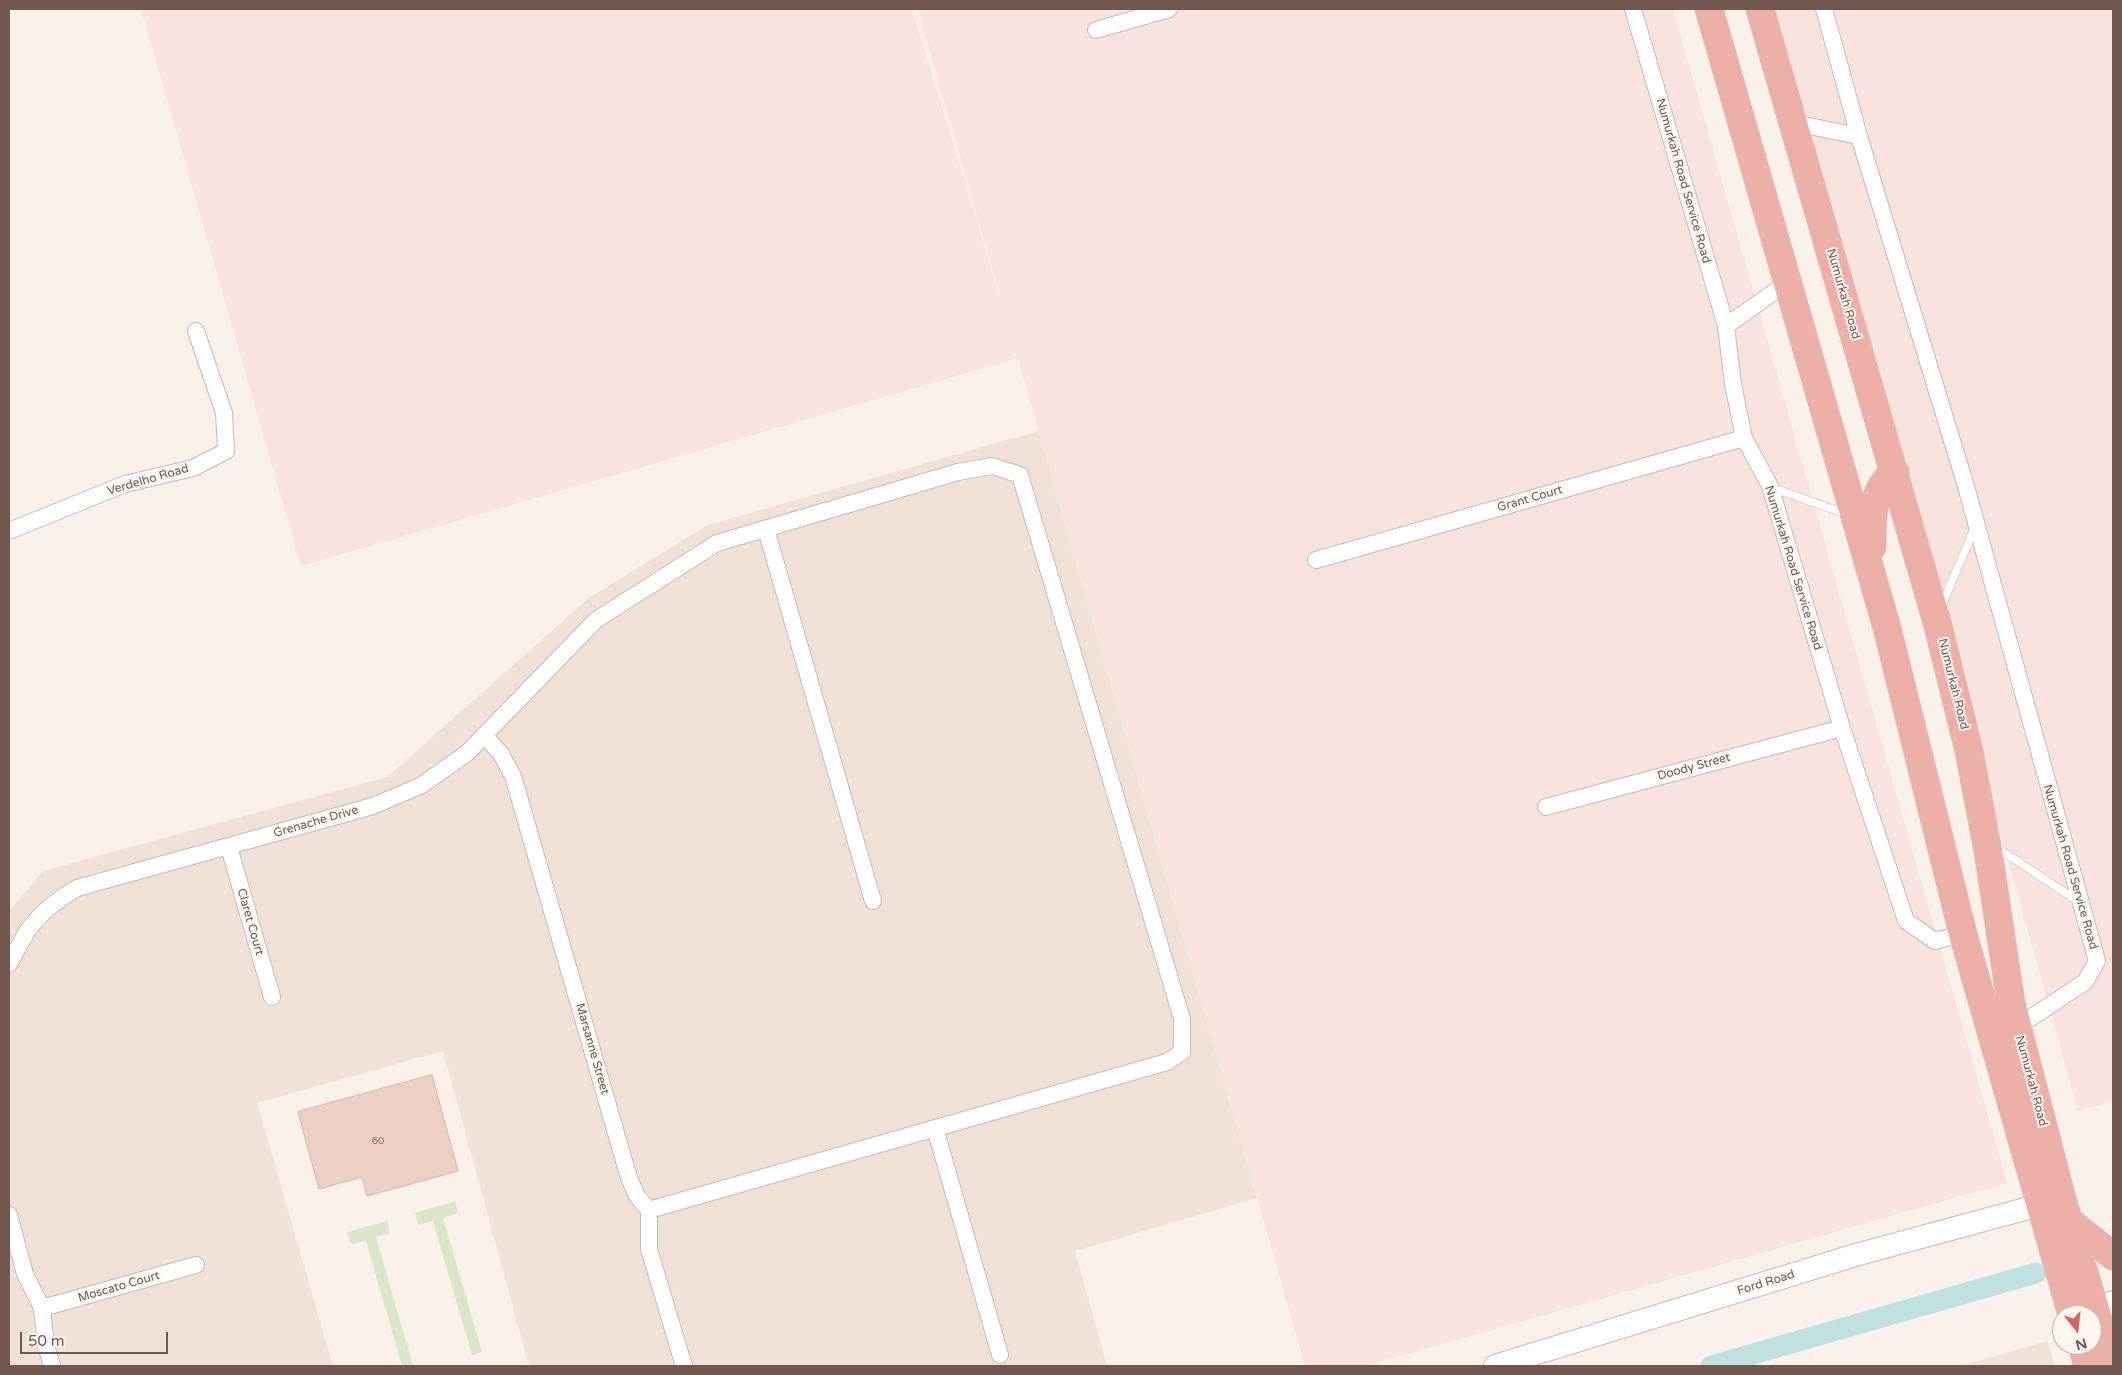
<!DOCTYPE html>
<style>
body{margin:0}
#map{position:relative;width:2122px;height:1375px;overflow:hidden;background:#faf1ea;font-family:"Varela Round",sans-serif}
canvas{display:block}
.frame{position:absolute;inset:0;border:10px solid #725750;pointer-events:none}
.north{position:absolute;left:2052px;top:1305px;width:50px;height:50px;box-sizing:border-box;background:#fdf6f0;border:1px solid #c5b6b0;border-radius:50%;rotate:164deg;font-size:14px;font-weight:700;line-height:20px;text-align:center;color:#725750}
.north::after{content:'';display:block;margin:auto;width:18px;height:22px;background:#d4675f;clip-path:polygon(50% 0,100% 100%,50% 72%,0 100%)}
.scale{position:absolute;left:20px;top:1332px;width:148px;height:22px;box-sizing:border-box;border:2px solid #725750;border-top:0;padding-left:6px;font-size:15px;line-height:18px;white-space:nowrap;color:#725750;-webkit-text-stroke:4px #fdf6f0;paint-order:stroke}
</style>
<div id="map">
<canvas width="2122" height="1375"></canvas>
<div class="frame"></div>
<div class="north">N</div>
<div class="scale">50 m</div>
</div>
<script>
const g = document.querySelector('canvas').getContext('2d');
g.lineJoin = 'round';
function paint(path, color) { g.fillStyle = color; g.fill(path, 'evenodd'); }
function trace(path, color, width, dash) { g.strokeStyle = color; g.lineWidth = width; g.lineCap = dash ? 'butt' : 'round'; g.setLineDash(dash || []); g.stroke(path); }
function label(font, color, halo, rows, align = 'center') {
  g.font = font + ' "Varela Round",sans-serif'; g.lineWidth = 4; g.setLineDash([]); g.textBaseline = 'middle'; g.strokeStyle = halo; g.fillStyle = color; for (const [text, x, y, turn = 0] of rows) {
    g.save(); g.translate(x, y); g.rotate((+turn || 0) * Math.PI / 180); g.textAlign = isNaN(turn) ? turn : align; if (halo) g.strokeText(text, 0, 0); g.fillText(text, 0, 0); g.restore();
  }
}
paint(new Path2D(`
 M 1039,431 L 1257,1198 L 1075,1251 L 1107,1366 L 529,1366 L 443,1051 L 257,1103 L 333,1366 L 9,1366 L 9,911 L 43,871 L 387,777 L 590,597 L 708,525 Z
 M 2047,1341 L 2055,1366 L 1961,1366 Z`), '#f1e2d9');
paint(new Path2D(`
 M 141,9 L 912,9 L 1004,310 L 918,9 L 1673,9 L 2007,1183 L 1365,1366 L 1305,1366 L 1018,358 L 301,566 Z
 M 1771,9 L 2113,9 L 2113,1101 L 2078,1111 Z`), '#f9e3df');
paint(new Path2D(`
 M 455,1201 L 458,1213 L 443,1218 L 482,1352 L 472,1355 L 433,1221 L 418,1225 L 415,1213 Z
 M 387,1221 L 390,1233 L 376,1237 L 413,1366 L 402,1366 L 366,1241 L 351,1244 L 347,1232 Z`), '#d9e6ca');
trace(new Path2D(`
 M 1711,1366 L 2036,1273`), '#c0e1e1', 21);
const building = new Path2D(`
 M 432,1075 L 458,1171 L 367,1196 L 362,1177 L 319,1189 L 298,1112 Z`);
paint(building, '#eccfc5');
trace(building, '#ddb4a7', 1);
const lane = new Path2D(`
 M 1770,487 L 1849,515
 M 1941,607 L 1975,527
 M 1993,845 L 2079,902`);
const street = new Path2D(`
 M 1633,9 L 1726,326 L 1733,384 L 1744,438 L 1770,486 L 1842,728 L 1906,921 L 1935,941 L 1963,934
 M 1824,9 L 1859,136 L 1965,483 L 2097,961 L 2085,982 L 2017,1027
 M 1096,30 L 1169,9
 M 1794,123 L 1859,136
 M 1726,326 L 1788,282
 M 766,529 L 873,901
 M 9,531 L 125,484 L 193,468 L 226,451 L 224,413 L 196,331
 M 1316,560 L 1744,438
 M 484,735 L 501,754 L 513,776 L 629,1178 L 637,1196 L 649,1210 L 649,1249 L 684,1366
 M 1546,807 L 1842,728
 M 229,847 L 272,997
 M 9,964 C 16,953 21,940 29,929 C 42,911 58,899 77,888 L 373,806 L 422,785 L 467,753 L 596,620 L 717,543 L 958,472 L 992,466 L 1020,475 L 1182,1019 L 1182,1052 L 1167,1062 L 649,1210
 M 935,1128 L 1000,1355
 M 9,1215 L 25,1274 L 42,1308 L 46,1346 L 52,1366
 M 42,1308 L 196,1265`);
const secondary = new Path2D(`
 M 2095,1309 L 2113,1302
 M 1495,1366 L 1859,1254 L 2040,1205`);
const highway = new Path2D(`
 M 1709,9 L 1887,628 L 1963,934 L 2072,1315
 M 1760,9 L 1938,626 L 1969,751 L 1988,851 L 2011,1003 L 2062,1199 L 2112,1366
 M 1872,547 C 1872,521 1871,488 1895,472
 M 2069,1221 L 2113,1256
 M 2082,1345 L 2088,1366`);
trace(lane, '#cbb9b1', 9);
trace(street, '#cbb9b1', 18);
trace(secondary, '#cfbab2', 24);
trace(highway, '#d5cdca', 29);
trace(lane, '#fff', 8);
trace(street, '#fff', 16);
trace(secondary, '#fff', 22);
trace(highway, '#ecb0a9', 28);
label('10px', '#90756d', null, [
 ["60",378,1141]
]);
label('12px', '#725750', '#fdf6f0', [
 ["Numurkah Road Service Road",1683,181,74],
 ["Numurkah Road",1843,294,74],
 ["Verdelho Road",148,480,-16],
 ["Grant Court",1530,499,-16],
 ["Numurkah Road Service Road",1793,568,73],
 ["Numurkah Road",1953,684,76],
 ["Doody Street",1694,767,-15],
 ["Grenache Drive",316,822,-16],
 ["Numurkah Road Service Road",2070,867,74],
 ["Claret Court",250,922,74],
 ["Marsanne Street",592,1049,74],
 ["Numurkah Road",2031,1081,75],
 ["Ford Road",1766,1283,-17],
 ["Moscato Court",119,1287,-16]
]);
</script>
